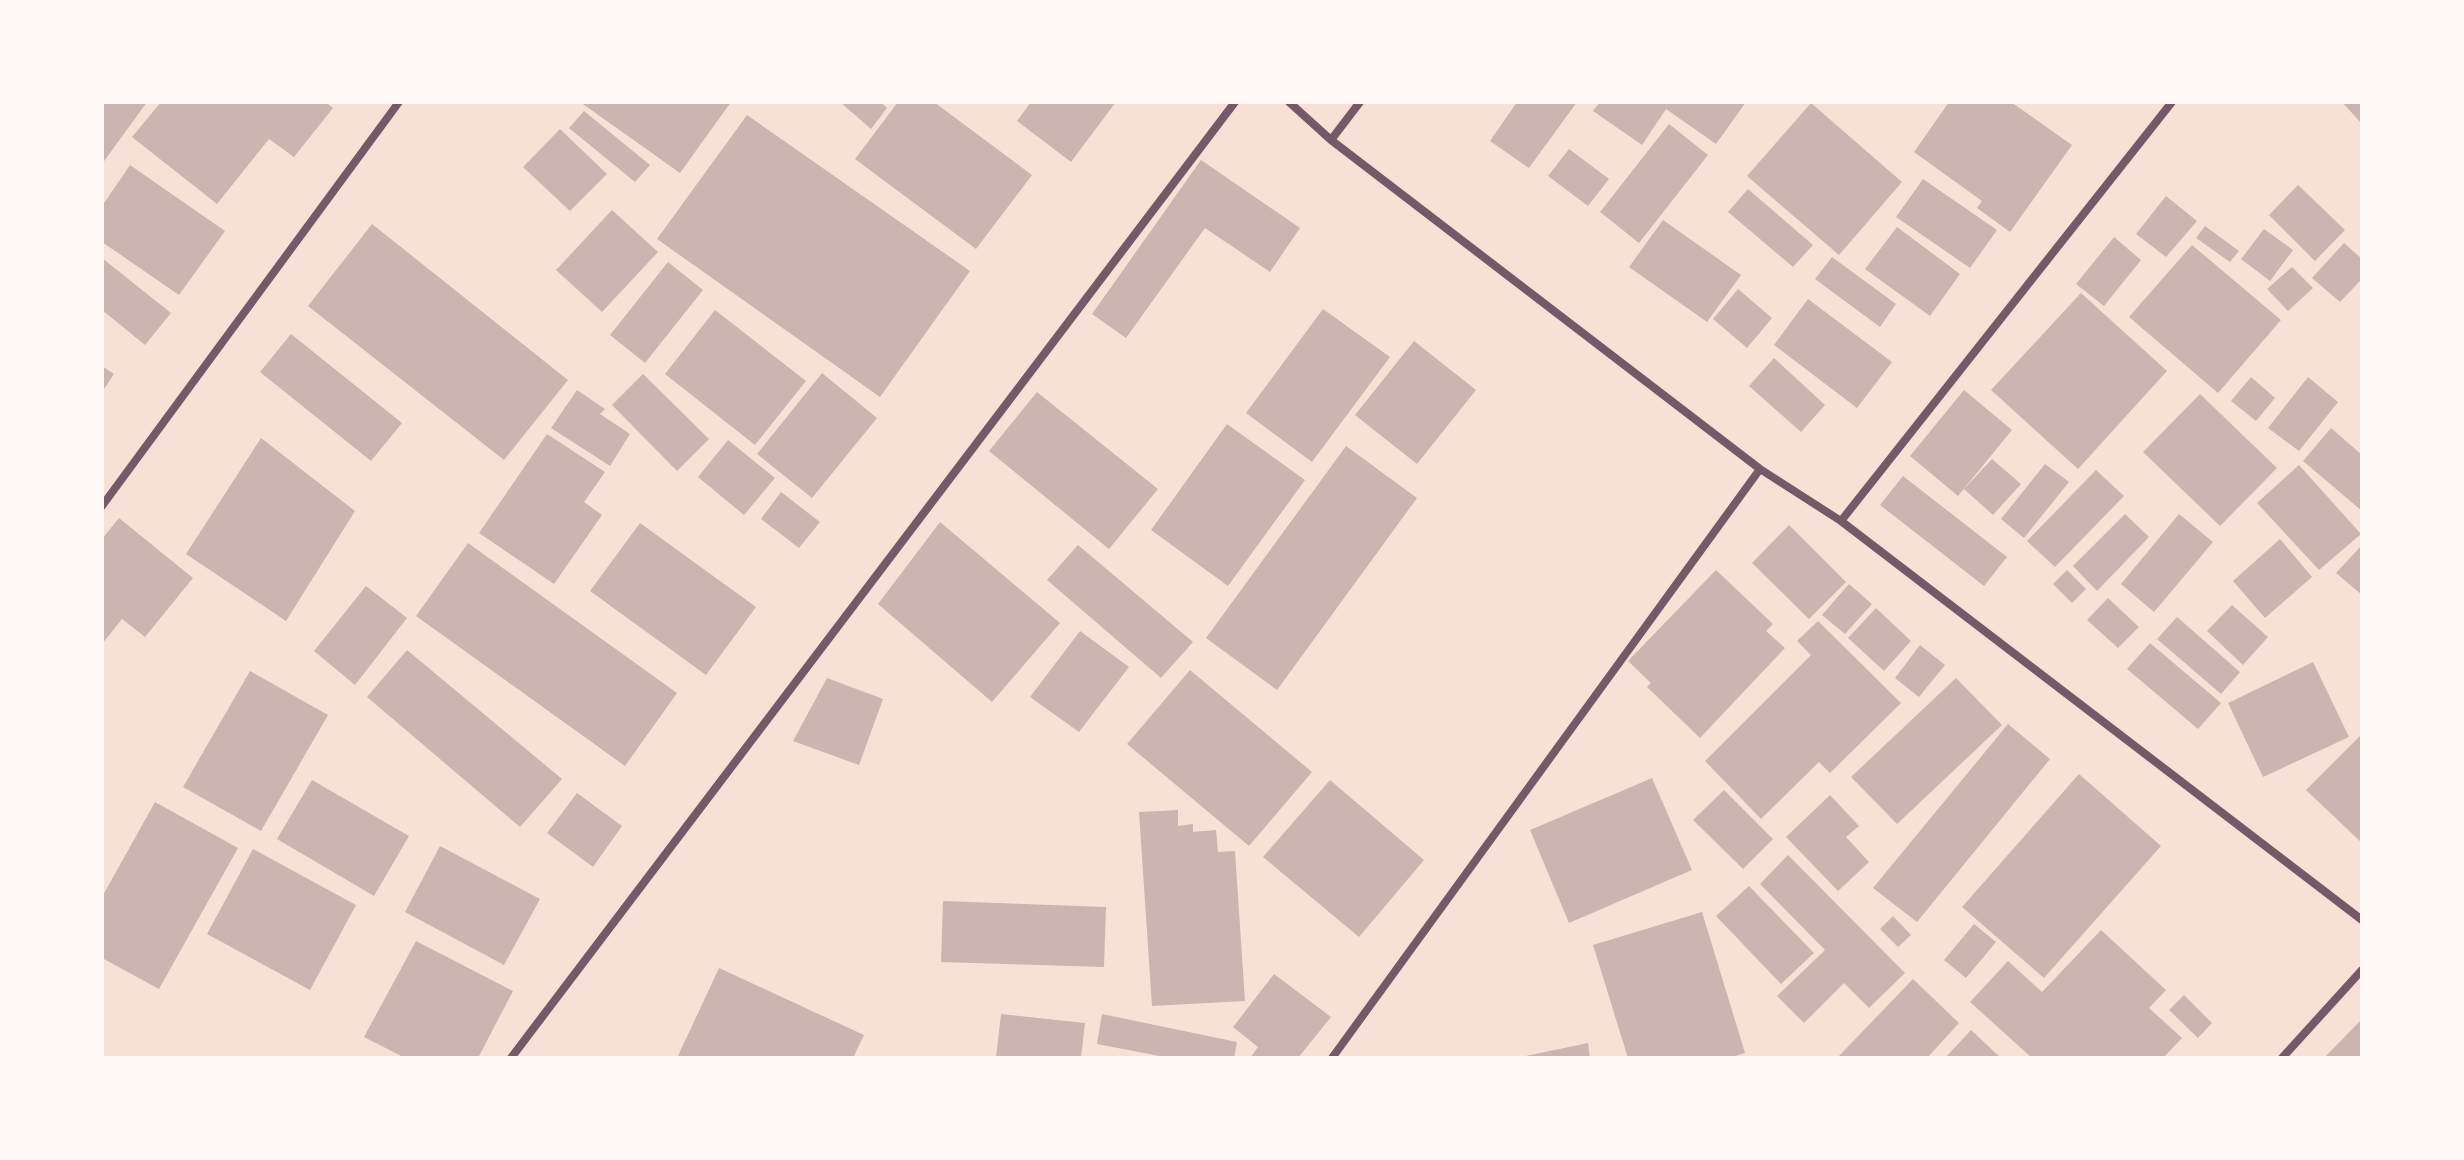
<!DOCTYPE html>
<style>
body{margin:0}
#map{position:relative;width:2464px;height:1160px;overflow:hidden;background:#f7e1d7;font-family:"Space Grotesk",sans-serif}
canvas{display:block}
.frame{position:absolute;inset:0;border:104px solid #fffaf5;pointer-events:none}
</style>
<div id="map">
<canvas width="2464" height="1160"></canvas>
<div class="frame"></div>
</div>
<script>
const g = document.querySelector('canvas').getContext('2d');
g.lineJoin = 'round';
function paint(path, color) { g.fillStyle = color; g.fill(path, 'evenodd'); }
function trace(path, color, width, dash) { g.strokeStyle = color; g.lineWidth = width; g.lineCap = dash ? 'butt' : 'round'; g.setLineDash(dash || []); g.stroke(path); }
paint(new Path2D(`
 M 102,102 L 147,102 L 102,164 Z
 M 161,102 L 325,102 L 333,108 L 294,157 L 269,139 L 217,204 L 132,137 Z
 M 580,102 L 731,102 L 680,173 Z
 M 840,102 L 881,102 L 887,108 L 871,129 Z
 M 898,102 L 934,102 L 1032,175 L 976,249 L 855,159 Z
 M 1031,102 L 1116,102 L 1071,162 L 1017,121 Z
 M 1517,102 L 1577,102 L 1529,168 L 1490,141 Z
 M 1600,102 L 1746,102 L 1716,144 L 1666,109 L 1642,145 L 1593,111 Z
 M 1949,102 L 2011,102 L 2072,145 L 2010,232 L 1977,208 L 1982,201 L 1914,152 Z
 M 2342,102 L 2362,102 L 2362,124 Z
 M 1811,103 L 1902,182 L 1839,255 L 1747,176 Z
 M 584,111 L 650,165 L 635,182 L 569,128 Z
 M 747,115 L 970,271 L 880,397 L 657,239 Z
 M 1669,124 L 1708,155 L 1639,243 L 1600,212 Z
 M 560,129 L 607,174 L 570,211 L 523,167 Z
 M 1569,149 L 1609,179 L 1588,206 L 1548,176 Z
 M 1201,160 L 1300,228 L 1270,272 L 1205,228 L 1126,338 L 1092,314 Z
 M 130,165 L 225,231 L 179,295 L 102,242 L 102,206 Z
 M 1923,179 L 1997,230 L 1970,268 L 1896,217 Z
 M 2298,185 L 2345,230 L 2315,261 L 2269,215 Z
 M 1748,189 L 1813,245 L 1793,267 L 1728,212 Z
 M 2166,196 L 2197,221 L 2166,257 L 2136,234 Z
 M 612,210 L 658,252 L 602,312 L 556,270 Z
 M 1663,220 L 1741,275 L 1707,322 L 1629,267 Z
 M 372,224 L 568,380 L 504,460 L 308,306 Z
 M 2205,226 L 2239,251 L 2230,262 L 2196,238 Z
 M 1897,227 L 1960,274 L 1930,316 L 1865,269 Z
 M 2264,229 L 2293,250 L 2270,281 L 2241,259 Z
 M 2114,237 L 2141,260 L 2104,306 L 2076,284 Z
 M 2344,243 L 2362,259 L 2362,279 L 2340,302 L 2312,278 Z
 M 2192,245 L 2281,320 L 2218,393 L 2129,317 Z
 M 1832,257 L 1896,304 L 1880,327 L 1815,279 Z
 M 102,258 L 171,313 L 145,345 L 102,310 Z
 M 668,262 L 703,290 L 645,363 L 610,335 Z
 M 2292,267 L 2313,288 L 2288,311 L 2267,289 Z
 M 1738,289 L 1772,318 L 1747,348 L 1713,319 Z
 M 2081,293 L 2167,371 L 2078,469 L 1991,390 Z
 M 1808,299 L 1892,362 L 1857,408 L 1774,345 Z
 M 1323,309 L 1390,357 L 1312,462 L 1246,413 Z
 M 715,310 L 806,381 L 755,445 L 665,374 Z
 M 291,334 L 402,423 L 371,461 L 260,372 Z
 M 1414,341 L 1476,390 L 1417,464 L 1355,415 Z
 M 1774,358 L 1825,405 L 1801,432 L 1749,386 Z
 M 102,366 L 114,374 L 102,392 Z
 M 822,373 L 877,418 L 812,498 L 757,454 Z
 M 643,374 L 709,439 L 677,471 L 612,405 Z
 M 2251,377 L 2275,398 L 2256,421 L 2231,401 Z
 M 2308,377 L 2338,402 L 2299,451 L 2268,428 Z
 M 577,390 L 605,409 L 600,414 L 630,434 L 610,466 L 551,428 Z
 M 1964,390 L 2012,430 L 1958,496 L 1910,456 Z
 M 1037,392 L 1158,489 L 1109,549 L 989,451 Z
 M 2200,394 L 2277,468 L 2220,526 L 2143,452 Z
 M 1227,424 L 1305,480 L 1228,586 L 1151,530 Z
 M 2331,428 L 2362,455 L 2362,511 L 2303,461 Z
 M 547,434 L 605,472 L 584,502 L 602,515 L 554,584 L 479,533 Z
 M 261,438 L 355,511 L 286,621 L 186,554 Z
 M 728,440 L 775,478 L 744,515 L 698,477 Z
 M 1346,446 L 1417,498 L 1277,690 L 1206,638 Z
 M 1992,459 L 2021,484 L 1993,515 L 1964,489 Z
 M 2045,464 L 2069,482 L 2024,538 L 2001,519 Z
 M 2299,465 L 2361,534 L 2319,570 L 2257,503 Z
 M 2096,470 L 2124,496 L 2055,567 L 2027,541 Z
 M 1903,476 L 2007,557 L 1984,586 L 1880,505 Z
 M 781,492 L 820,522 L 799,548 L 761,519 Z
 M 2125,514 L 2149,537 L 2097,591 L 2073,566 Z
 M 2179,514 L 2213,542 L 2154,612 L 2121,584 Z
 M 119,518 L 193,578 L 145,637 L 122,619 L 102,644 L 102,539 Z
 M 940,522 L 1060,623 L 992,702 L 878,604 Z
 M 640,523 L 756,607 L 706,675 L 590,591 Z
 M 1789,525 L 1846,582 L 1809,619 L 1752,563 Z
 M 2280,539 L 2312,577 L 2265,618 L 2233,581 Z
 M 468,543 L 677,693 L 625,766 L 416,616 Z
 M 1078,545 L 1193,642 L 1161,678 L 1047,580 Z
 M 2362,545 L 2362,595 L 2336,573 Z
 M 1716,570 L 1773,624 L 1766,631 L 1785,648 L 1700,738 L 1647,687 L 1651,683 L 1628,661 Z
 M 2067,570 L 2086,589 L 2072,603 L 2053,584 Z
 M 1849,584 L 1872,604 L 1845,634 L 1822,615 Z
 M 366,586 L 407,618 L 355,685 L 314,651 Z
 M 2108,598 L 2139,627 L 2118,648 L 2087,620 Z
 M 2232,605 L 2268,637 L 2243,665 L 2207,631 Z
 M 1876,608 L 1911,641 L 1884,671 L 1848,638 Z
 M 2177,617 L 2240,672 L 2221,694 L 2157,639 Z
 M 1818,621 L 1901,703 L 1830,773 L 1819,762 L 1761,819 L 1705,761 L 1811,655 L 1797,641 Z
 M 1080,631 L 1129,667 L 1079,732 L 1030,697 Z
 M 2150,643 L 2221,703 L 2198,729 L 2127,669 Z
 M 1920,645 L 1945,665 L 1919,697 L 1895,678 Z
 M 407,650 L 562,779 L 520,827 L 367,697 Z
 M 2313,662 L 2349,737 L 2263,777 L 2228,703 Z
 M 1190,670 L 1312,772 L 1249,846 L 1127,744 Z
 M 250,671 L 328,715 L 261,831 L 183,787 Z
 M 827,678 L 883,699 L 859,765 L 793,741 Z
 M 1956,678 L 2002,725 L 1897,824 L 1851,777 Z
 M 2008,724 L 2050,759 L 1917,922 L 1873,888 Z
 M 2362,734 L 2362,843 L 2306,790 Z
 M 2079,774 L 2161,846 L 2044,978 L 1962,907 Z
 M 1652,778 L 1692,870 L 1569,923 L 1530,830 Z
 M 312,780 L 409,836 L 374,896 L 277,839 Z
 M 1330,780 L 1424,860 L 1359,937 L 1263,857 Z
 M 1724,790 L 1773,839 L 1743,869 L 1693,820 Z
 M 577,793 L 622,826 L 593,867 L 547,833 Z
 M 1830,795 L 1859,826 L 1846,837 L 1869,862 L 1838,891 L 1786,837 Z
 M 155,802 L 238,848 L 159,989 L 102,958 L 102,897 Z
 M 1178,810 L 1178,826 L 1193,824 L 1193,832 L 1216,830 L 1218,852 L 1235,851 L 1245,1001 L 1152,1006 L 1139,812 Z
 M 440,846 L 540,899 L 504,965 L 405,912 Z
 M 253,849 L 356,905 L 310,990 L 207,934 Z
 M 1788,855 L 1905,973 L 1869,1008 L 1844,983 L 1804,1023 L 1777,996 L 1825,950 L 1760,884 Z
 M 1749,886 L 1814,953 L 1781,984 L 1716,916 Z
 M 943,901 L 1106,907 L 1104,967 L 941,962 Z
 M 1702,912 L 1745,1053 L 1729,1058 L 1628,1058 L 1593,945 Z
 M 1893,916 L 1911,935 L 1898,947 L 1880,929 Z
 M 1974,924 L 1996,942 L 1966,978 L 1944,960 Z
 M 2101,930 L 2166,990 L 2149,1008 L 2182,1038 L 2163,1058 L 2032,1058 L 1970,1002 L 2008,961 L 2042,992 Z
 M 416,941 L 513,991 L 478,1058 L 405,1058 L 364,1037 Z
 M 719,968 L 864,1035 L 853,1058 L 677,1058 Z
 M 1274,974 L 1331,1017 L 1298,1058 L 1250,1058 L 1258,1047 L 1233,1027 Z
 M 1913,979 L 1959,1023 L 1927,1058 L 1837,1058 Z
 M 2184,995 L 2212,1023 L 2198,1038 L 2169,1010 Z
 M 1001,1014 L 1085,1023 L 1081,1058 L 996,1058 Z
 M 1102,1014 L 1237,1042 L 1234,1058 L 1170,1058 L 1097,1044 Z
 M 2362,1019 L 2362,1058 L 2324,1058 Z
 M 1971,1030 L 2001,1058 L 1945,1058 Z
 M 1588,1043 L 1590,1058 L 1521,1058 L 1521,1057 Z`), '#ccb4b1');
trace(new Path2D(`
 M 1289,102 L 1331,140 L 1760,469 L 1841,521 L 2362,920
 M 1331,140 L 1360,102
 M 102,506 L 399,102
 M 1841,521 L 2172,102
 M 511,1058 L 1235,102
 M 1332,1058 L 1760,469
 M 2282,1058 L 2362,970`), '#755966', 8);
</script>
